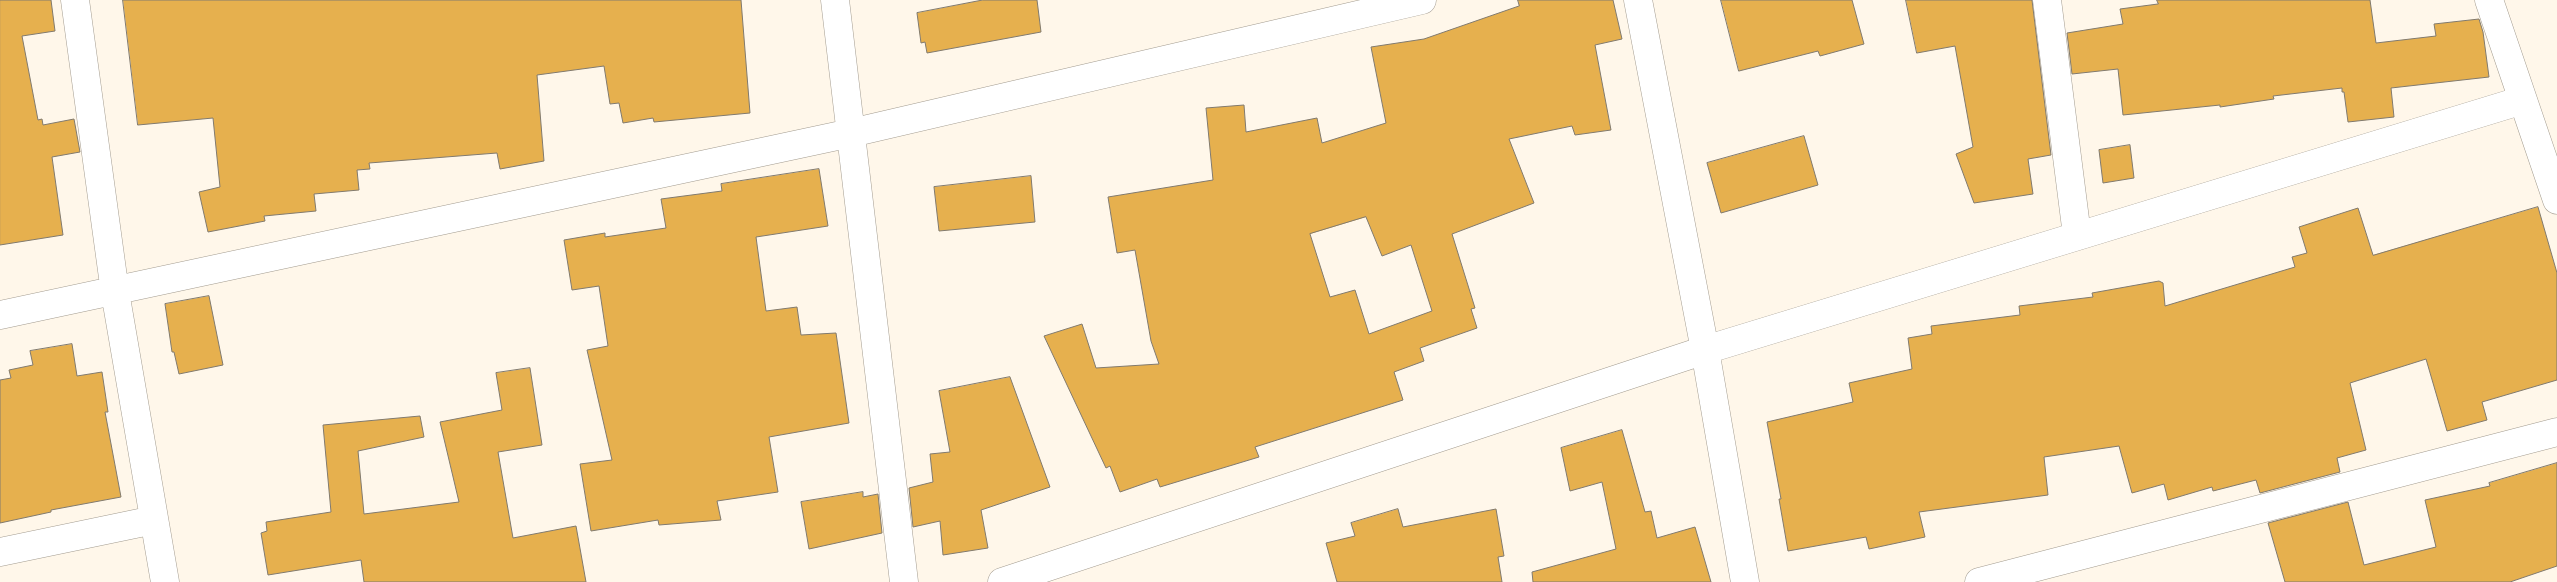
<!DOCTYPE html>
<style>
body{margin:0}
canvas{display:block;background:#fff7ea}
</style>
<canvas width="2557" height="582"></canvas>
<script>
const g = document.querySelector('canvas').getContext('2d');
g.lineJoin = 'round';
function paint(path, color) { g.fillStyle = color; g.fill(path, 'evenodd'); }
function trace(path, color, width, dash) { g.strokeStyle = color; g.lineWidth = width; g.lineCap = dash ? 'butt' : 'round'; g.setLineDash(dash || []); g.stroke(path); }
const building = new Path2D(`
 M 0,0 L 51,0 L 55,31 L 22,36 L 38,120 L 42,119 L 43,125 L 74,119 L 80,152 L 52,157 L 63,235 L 0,245 Z
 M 123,0 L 741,0 L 750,113 L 654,122 L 653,118 L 623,123 L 619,103 L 610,104 L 604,66 L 537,75 L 544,161 L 500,169 L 497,153 L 369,163 L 370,169 L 357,170 L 359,190 L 314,194 L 316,211 L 264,216 L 265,221 L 208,232 L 199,192 L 220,187 L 213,118 L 138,125 Z
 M 983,0 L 1037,0 L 1041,32 L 927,53 L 925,42 L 921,43 L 917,13 Z
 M 1518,0 L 1613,0 L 1622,39 L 1595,45 L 1611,130 L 1575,135 L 1572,126 L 1509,139 L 1534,203 L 1452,234 L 1475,308 L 1471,309 L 1477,328 L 1420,348 L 1424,361 L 1394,372 L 1403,400 L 1255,447 L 1259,457 L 1160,487 L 1157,479 L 1120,492 L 1110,466 L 1106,468 L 1044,336 L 1082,324 L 1096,368 L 1159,364 L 1151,341 L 1135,250 L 1117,253 L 1108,197 L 1213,180 L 1206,108 L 1244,105 L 1246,132 L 1317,118 L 1322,143 L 1386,123 L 1371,47 L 1424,39 L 1519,6 ZM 1366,217 L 1382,256 L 1411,245 L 1432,311 L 1369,334 L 1355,290 L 1330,297 L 1310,234 Z
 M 1721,0 L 1852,0 L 1864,44 L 1820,56 L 1818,51 L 1739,71 Z
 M 1906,0 L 2032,0 L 2051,155 L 2028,159 L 2033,194 L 1974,203 L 1956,154 L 1973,147 L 1955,46 L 1917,53 Z
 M 2157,0 L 2370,0 L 2376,43 L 2436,36 L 2434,24 L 2479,19 L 2483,32 L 2489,77 L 2391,88 L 2394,117 L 2348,122 L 2344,92 L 2342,92 L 2342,88 L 2273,96 L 2274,99 L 2220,107 L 2220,105 L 2123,115 L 2118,69 L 2072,74 L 2067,33 L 2123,24 L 2120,9 L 2158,4 Z
 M 1804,136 L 1818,185 L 1721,213 L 1707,163 Z
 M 2130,145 L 2134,178 L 2103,183 L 2099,150 Z
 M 819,169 L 828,226 L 756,237 L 766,311 L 797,307 L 801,335 L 836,333 L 849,423 L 769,437 L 778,492 L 717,501 L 721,520 L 659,525 L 658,520 L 591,531 L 580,464 L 612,460 L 587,350 L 608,346 L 599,286 L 572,290 L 564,240 L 605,233 L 605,237 L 666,228 L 661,199 L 722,191 L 721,184 Z
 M 1031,176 L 1035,222 L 939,231 L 934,187 Z
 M 2538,207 L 2557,273 L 2557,380 L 2482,402 L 2487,420 L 2447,431 L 2426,359 L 2350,383 L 2366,450 L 2337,458 L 2340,472 L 2260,493 L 2256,480 L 2213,491 L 2212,487 L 2168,500 L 2164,484 L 2132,493 L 2119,446 L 2044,457 L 2048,495 L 1919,512 L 1925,537 L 1869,549 L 1866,537 L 1788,551 L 1779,499 L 1781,499 L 1767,422 L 1853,402 L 1849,383 L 1912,369 L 1908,338 L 1932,334 L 1931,326 L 2020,315 L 2019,306 L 2093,297 L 2092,293 L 2159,281 L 2163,283 L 2165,306 L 2295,267 L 2292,257 L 2307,253 L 2299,227 L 2358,208 L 2373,255 Z
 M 209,296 L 223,365 L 179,374 L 174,352 L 172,352 L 165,304 Z
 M 72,344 L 77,376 L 102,372 L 108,412 L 105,412 L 121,497 L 51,510 L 51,512 L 0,523 L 0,380 L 11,378 L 9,370 L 33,365 L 30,351 Z
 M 530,368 L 542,445 L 498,452 L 513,538 L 576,526 L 586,582 L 364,582 L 361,560 L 268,575 L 261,533 L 267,531 L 266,522 L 331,512 L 323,425 L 420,416 L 424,437 L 358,451 L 364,514 L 459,502 L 440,422 L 502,410 L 496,373 Z
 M 1010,377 L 1050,487 L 981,510 L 988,548 L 943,555 L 940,521 L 913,527 L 909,488 L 933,482 L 930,454 L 950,452 L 939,391 Z
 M 1622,430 L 1645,512 L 1651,511 L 1657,538 L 1695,527 L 1711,582 L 1533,582 L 1532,572 L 1616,549 L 1602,482 L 1570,491 L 1561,448 Z
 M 2557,463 L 2557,566 L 2510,582 L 2285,582 L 2268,523 L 2348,502 L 2364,565 L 2436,547 L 2425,500 L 2490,486 L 2489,483 Z
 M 863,492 L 863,497 L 878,494 L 882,533 L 809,549 L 801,502 Z
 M 1398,509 L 1403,527 L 1496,509 L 1504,556 L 1498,557 L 1502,582 L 1337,582 L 1326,543 L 1355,536 L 1351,523 Z`);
paint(building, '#e6b04e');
trace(building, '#817a6e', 1);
const minor = new Path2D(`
 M 75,0 L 115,292 L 165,582
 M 835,0 L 904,582
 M 1638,0 L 1705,350 L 1745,582
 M 2047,0 L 2077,235
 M 2489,0 L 2557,200
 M 0,315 L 851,133 L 1422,0
 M 0,552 L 154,520
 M 1002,582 L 1705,350 L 2523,100
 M 1979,582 L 2557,432`);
trace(minor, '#a39c90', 29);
trace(minor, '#fff', 28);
</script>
